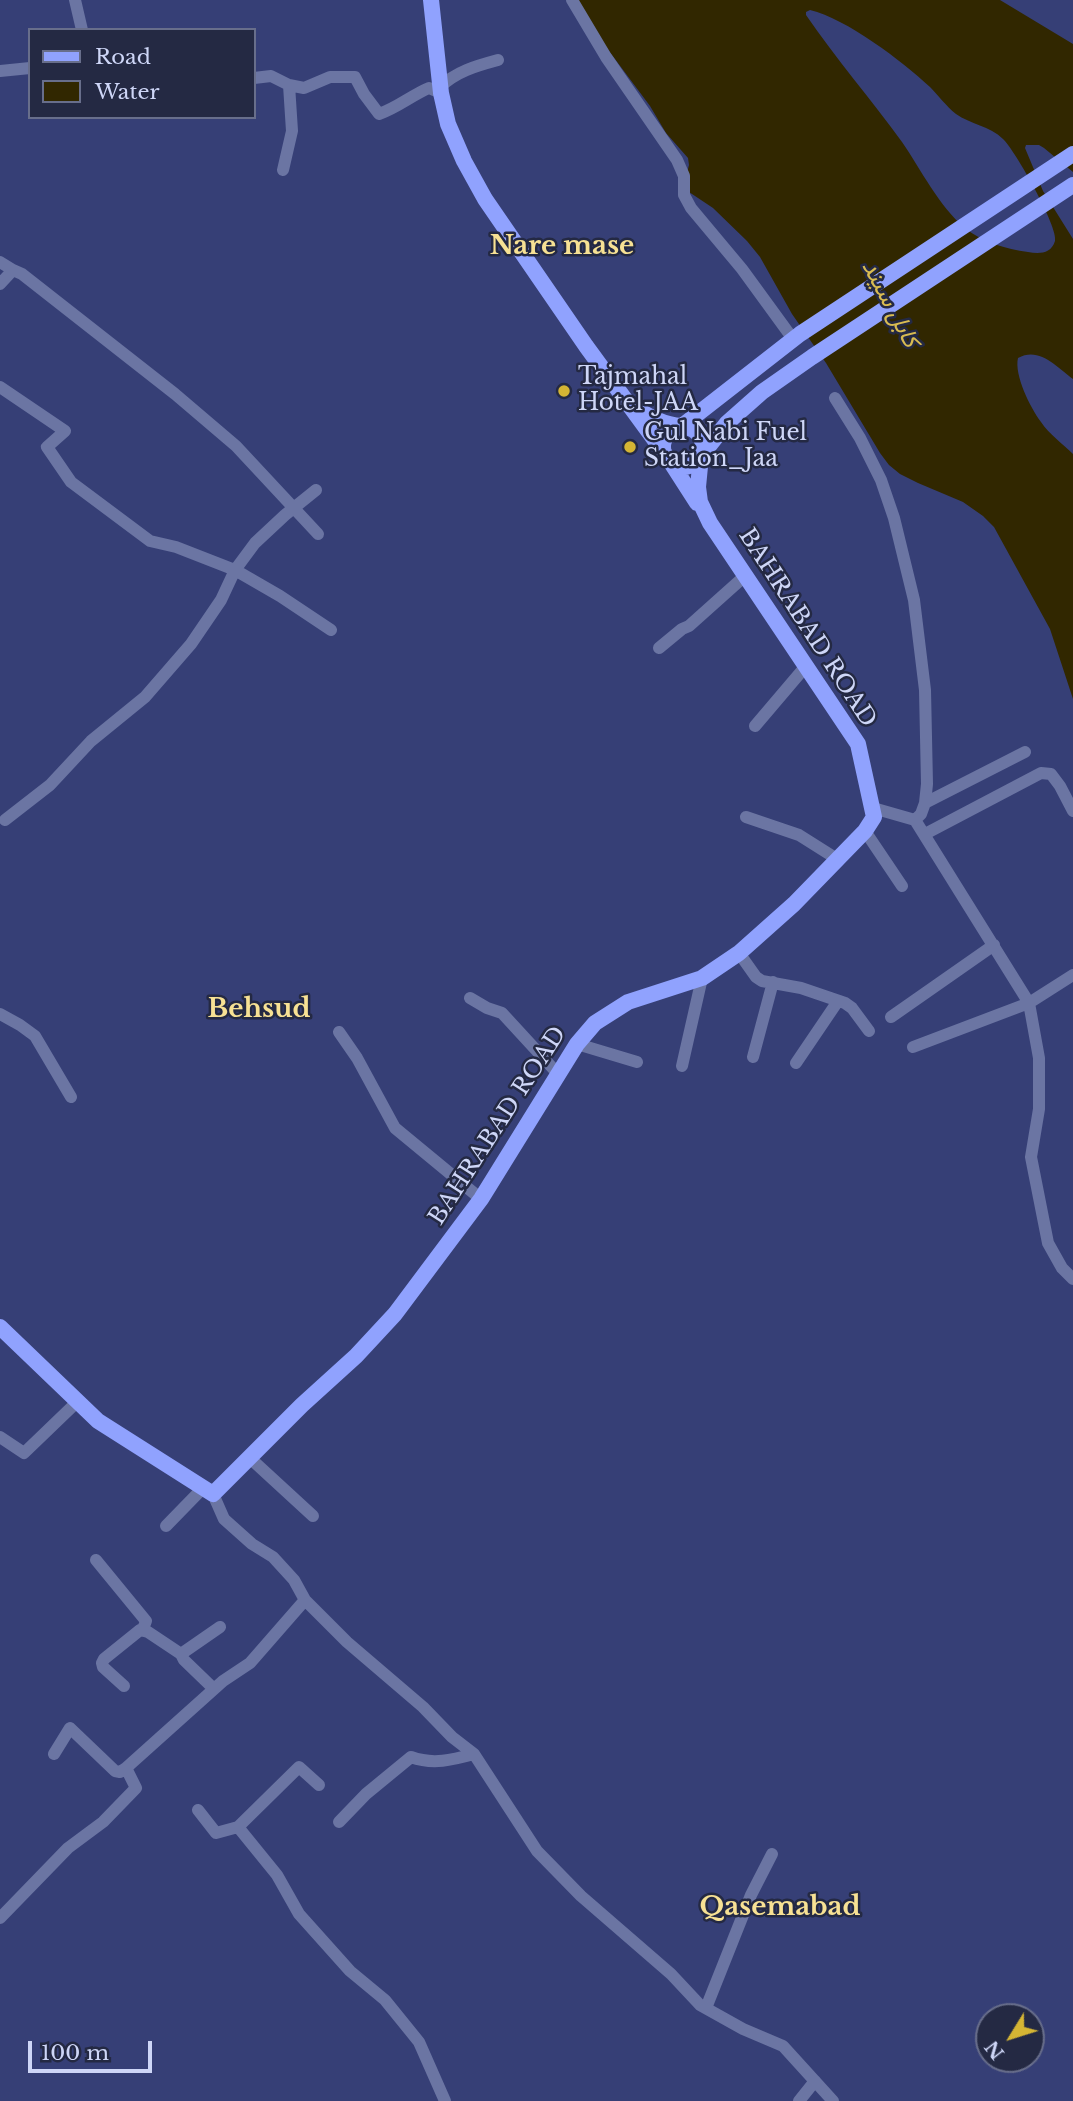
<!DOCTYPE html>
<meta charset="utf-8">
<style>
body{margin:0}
#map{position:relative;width:1073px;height:2101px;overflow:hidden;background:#363f76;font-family:"Libre Baskerville",serif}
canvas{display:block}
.legend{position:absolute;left:28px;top:28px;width:228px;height:91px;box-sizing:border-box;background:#242943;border:2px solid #686e8b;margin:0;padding:9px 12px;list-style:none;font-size:21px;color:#ced6f7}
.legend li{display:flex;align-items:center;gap:14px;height:35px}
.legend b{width:35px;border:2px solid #686e8b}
.north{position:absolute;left:975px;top:2003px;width:70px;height:70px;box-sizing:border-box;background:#242943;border:2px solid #686e8b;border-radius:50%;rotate:232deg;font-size:19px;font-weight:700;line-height:28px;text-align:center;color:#ced6f7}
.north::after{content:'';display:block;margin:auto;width:24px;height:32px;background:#d5b534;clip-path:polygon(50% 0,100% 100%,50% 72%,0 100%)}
.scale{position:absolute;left:28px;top:2041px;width:124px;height:32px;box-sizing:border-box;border:4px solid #ced6f7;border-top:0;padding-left:9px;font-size:21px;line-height:24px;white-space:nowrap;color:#ced6f7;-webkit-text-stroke:5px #242943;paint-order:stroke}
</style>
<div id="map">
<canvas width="1073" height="2101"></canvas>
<ul class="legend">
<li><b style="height:9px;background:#90a2fe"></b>Road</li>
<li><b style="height:19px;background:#312700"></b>Water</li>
</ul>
<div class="north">N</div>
<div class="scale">100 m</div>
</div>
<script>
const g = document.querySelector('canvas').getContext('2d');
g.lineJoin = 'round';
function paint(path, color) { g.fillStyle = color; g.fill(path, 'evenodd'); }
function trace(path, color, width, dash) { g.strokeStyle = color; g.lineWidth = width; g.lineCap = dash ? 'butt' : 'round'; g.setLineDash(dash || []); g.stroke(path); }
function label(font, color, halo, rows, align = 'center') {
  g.font = font + ' "Libre Baskerville",Vazirmatn,serif'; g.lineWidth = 5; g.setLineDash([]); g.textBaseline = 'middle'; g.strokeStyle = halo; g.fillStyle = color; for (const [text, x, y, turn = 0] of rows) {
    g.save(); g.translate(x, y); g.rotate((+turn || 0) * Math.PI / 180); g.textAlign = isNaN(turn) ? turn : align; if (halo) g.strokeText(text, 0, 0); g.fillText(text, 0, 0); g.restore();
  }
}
paint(new Path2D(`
 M 578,0 L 1000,0 L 1073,44 L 1073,172 L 1044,148 L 1039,145 L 1026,145 L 1025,148 L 1043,191 L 1073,239 L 1073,379 C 1057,367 1039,346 1018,358 C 1014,375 1030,407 1041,422 C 1049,434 1063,444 1073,454 L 1073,699 L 1050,629 L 994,527 L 983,516 L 963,502 L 918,483 L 900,474 L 889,465 L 880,453 L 826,363 L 792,314 L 760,257 L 747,241 L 713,208 L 689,192 L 687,173 L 689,165 L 688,158 L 666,133 L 650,106 L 606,47 ZM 810,10 C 847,19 902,61 930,87 C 939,96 946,106 956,114 C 970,124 990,126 1003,139 C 1015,150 1059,228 1055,241 C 1051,254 1039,254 1028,252 C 1006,249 982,242 965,228 C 938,205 922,171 902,142 C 871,99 836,59 806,15 L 806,12 Z`), '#312700');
trace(new Path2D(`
 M 75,0 L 82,30
 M 572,0 L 606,57 L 677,160 L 684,176 L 684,195 L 691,208 L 742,269 L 793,339
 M 0,71 L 30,68
 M 254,78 L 271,76 L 289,85 L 304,88 L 330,77 L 355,77 L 364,94 L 379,114 C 397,108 412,95 429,88 L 441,93
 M 440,87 C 457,71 476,66 498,60
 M 283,170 L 292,131 L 289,85
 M 0,262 L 13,270
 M 0,284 L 13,270 L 22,274 L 175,394 L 236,446 L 318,534
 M 0,387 L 65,431 L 47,447 L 71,482 L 150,541 L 176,547 L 235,570 L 280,596 L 331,630
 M 835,398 L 860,438 L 881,480 L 894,518 L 914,600 L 925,690 L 927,784 L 925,803 L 921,814 L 915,820
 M 659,648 L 682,629 L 689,626 L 746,575
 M 755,726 L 806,666
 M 925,803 L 1025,752
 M 873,808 L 915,820 L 1029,1003 L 1039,1058 L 1039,1109 L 1031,1157 L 1048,1243 L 1062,1268 L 1073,1279
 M 746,817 L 799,835 L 837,859
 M 5,820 L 50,785 L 91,741 L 145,697 L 191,644 L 221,600 L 235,570 L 255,543 L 285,515 L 316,490
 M 865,831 L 902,886
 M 925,834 L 1041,773 L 1051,774 L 1060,786 L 1073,811
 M 739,953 L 756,977 L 762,981 L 801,988 L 845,1003 L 852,1008 L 869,1031
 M 470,998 L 487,1008 L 502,1013 L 559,1075
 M 0,1014 L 20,1025 L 35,1036 L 71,1097
 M 891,1017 L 994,945
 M 339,1032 L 357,1058 L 395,1128 L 481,1199
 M 577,1044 L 637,1062
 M 913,1047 L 1029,1003 L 1073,975
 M 753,1057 L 773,982
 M 796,1063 L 838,1001
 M 682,1066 L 702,978
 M 0,1437 L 24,1453 L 77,1402
 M 251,1459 L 313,1516
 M 213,1494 L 224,1519 L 252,1544 L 273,1557 L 294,1580 L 305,1600 L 347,1642 L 423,1707 L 452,1737 L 474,1754 L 537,1851 L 581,1896 L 671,1974 L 700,2005 L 743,2029 L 783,2046 L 833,2101
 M 166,1526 L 203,1488
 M 96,1560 L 146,1621 L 143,1629
 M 124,1686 L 103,1667 L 102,1663 L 104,1659 L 140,1630 L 148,1632 L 181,1654
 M 214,1689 L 184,1660 L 181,1654 L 220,1627
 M 54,1754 L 70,1728 L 115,1771 L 120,1772 L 126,1768
 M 198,1810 L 216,1833 L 238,1827 L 299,1767 L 319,1785
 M 339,1822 L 366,1794 L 411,1757 C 433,1765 452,1760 474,1754
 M 238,1827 L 277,1875 L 299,1914 L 350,1971 L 385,2000 L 419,2042 L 445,2101
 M 0,1918 L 68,1848 L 103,1822 L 136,1788 L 126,1768 L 223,1681 L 250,1663 L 305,1600
 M 706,2008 L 751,1895 L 772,1854
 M 799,2101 L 815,2081`), '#6b75a3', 12);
trace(new Path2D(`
 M 431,0 L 441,93 L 448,124 L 464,161 L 485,199 L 586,346 L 665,454
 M 629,404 C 647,415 661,425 682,426 L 800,334 L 1073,154
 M663 447a20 20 0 1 1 40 0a20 20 0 1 1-40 0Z
 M 670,461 L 697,503
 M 0,1327 L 98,1421 L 213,1494 L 302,1405 L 356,1356 L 395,1314 L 481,1199 L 577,1044 L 595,1023 L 628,1002 L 702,978 L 739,953 L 794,904 L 865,831 L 874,817 L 858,744 L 710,523 L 700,502 L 698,487 L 701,456 L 727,423 L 762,392 L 812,357 L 1073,185`), '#90a2fe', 16);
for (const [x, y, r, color] of [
 [564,391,7,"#d5b534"],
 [630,447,7,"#d5b534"]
]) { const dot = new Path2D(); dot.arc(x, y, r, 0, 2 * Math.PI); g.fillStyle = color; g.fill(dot); trace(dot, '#242943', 2.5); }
label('23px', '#ced6f7', '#242943', [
 ["Tajmahal",578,378],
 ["Hotel-JAA",578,404],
 ["Gul Nabi Fuel",644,434],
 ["Station_Jaa",644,460]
], 'left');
label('23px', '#ced6f7', '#242943', [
 ["BAHRABAD ROAD",807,628,57],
 ["BAHRABAD ROAD",498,1126,-57]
]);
label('italic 24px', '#d9bc51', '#242943', [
 ["کابل سيند",890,304,62]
]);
label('bold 26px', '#f7e194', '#242943', [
 ["Nare mase",562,247],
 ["Behsud",259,1010],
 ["Qasemabad",780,1908]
]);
</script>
